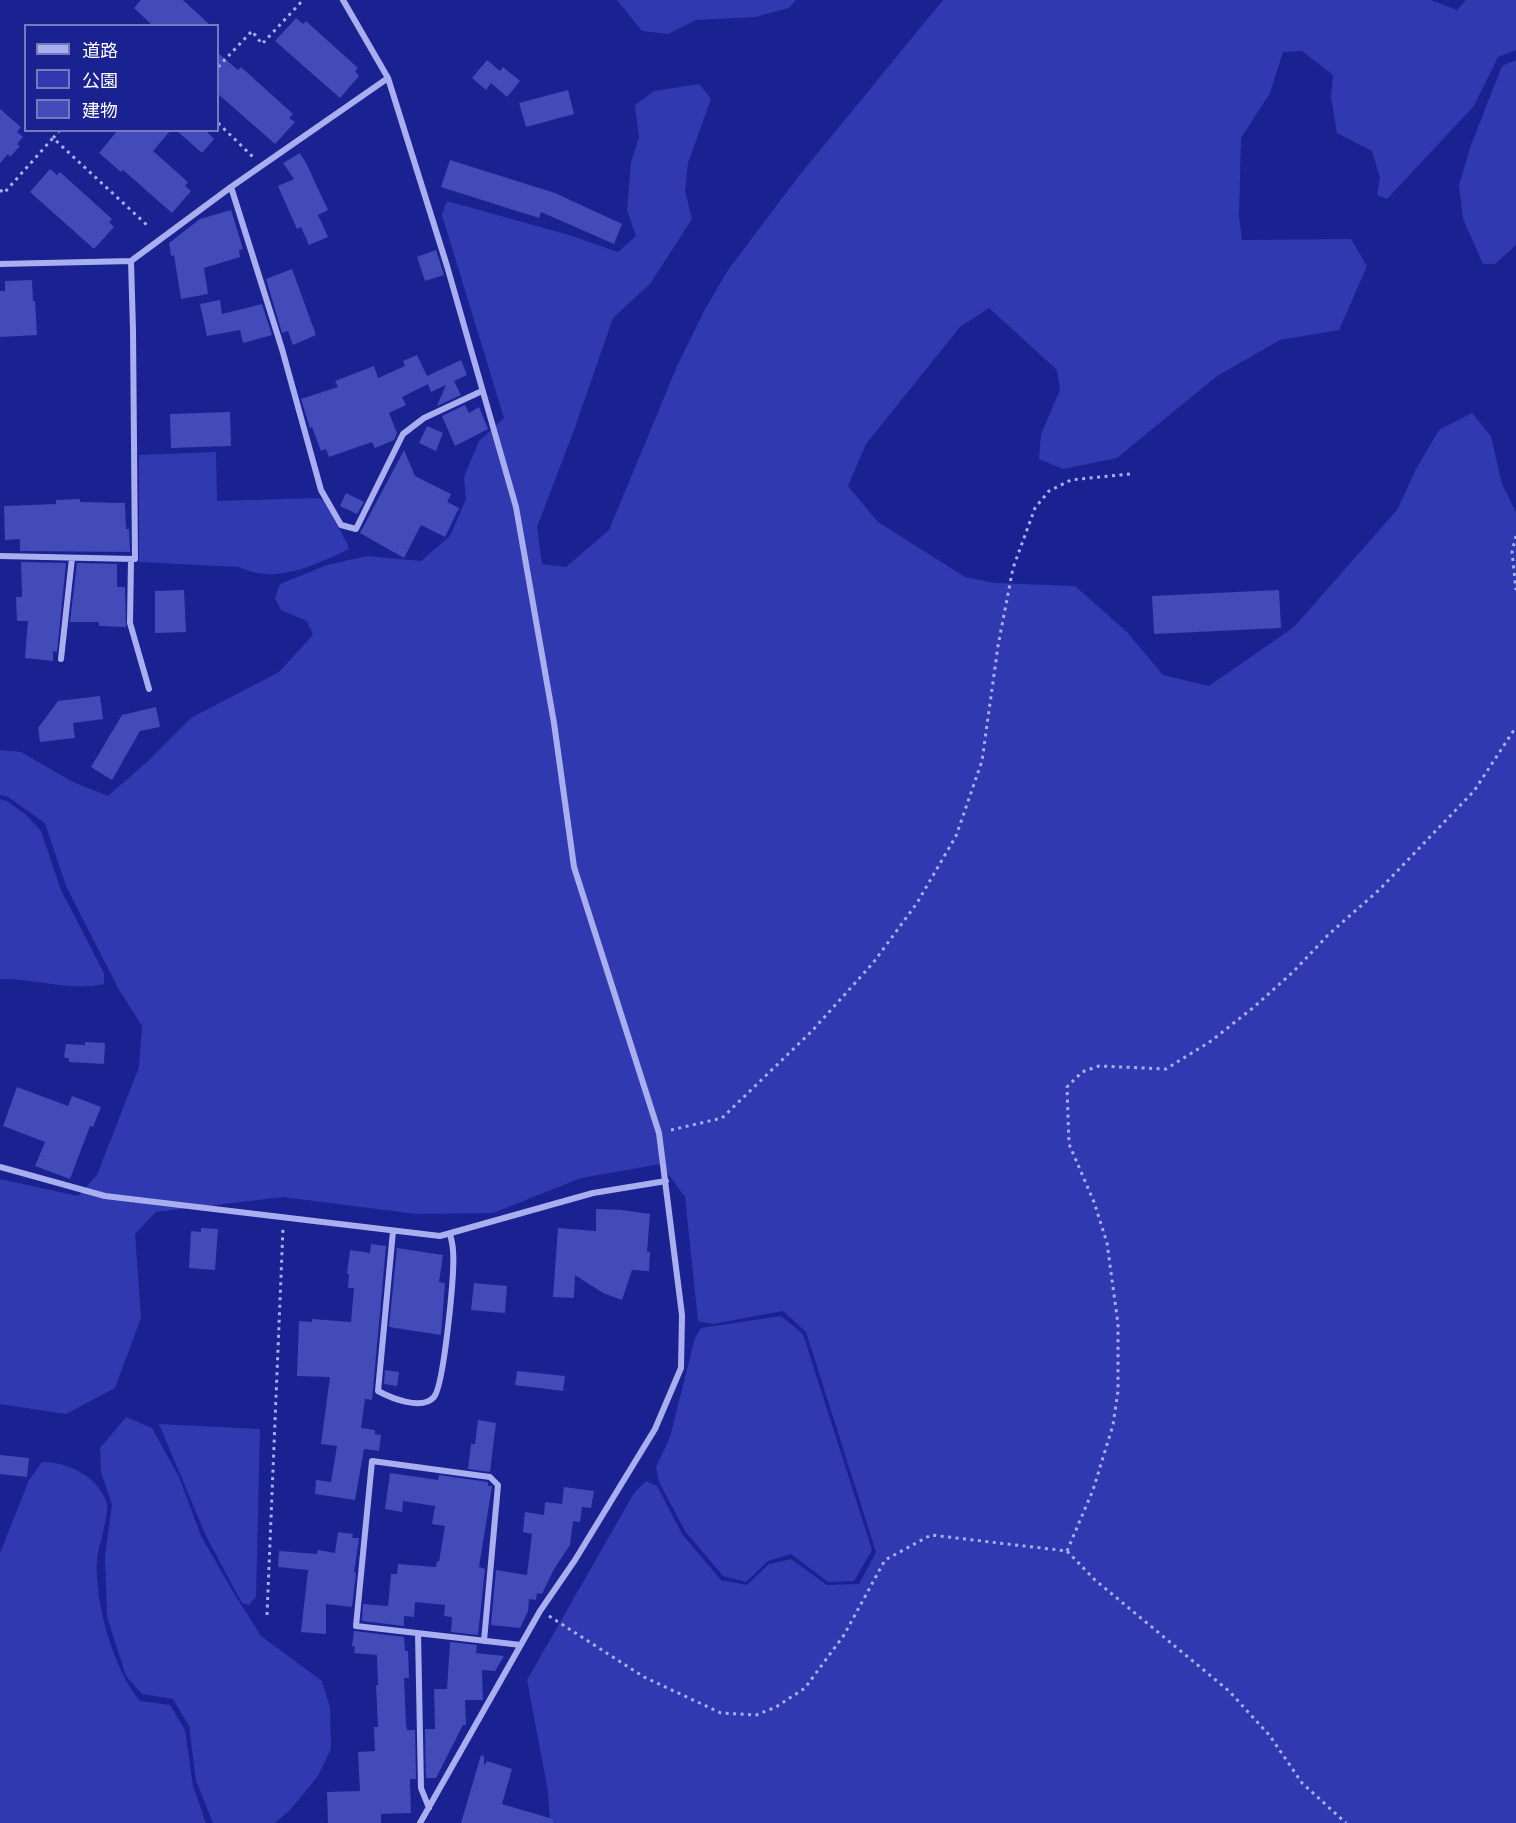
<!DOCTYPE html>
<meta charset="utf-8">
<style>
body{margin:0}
#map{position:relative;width:1516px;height:1823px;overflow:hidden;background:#1a2191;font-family:"PT Sans Narrow","Noto Sans JP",sans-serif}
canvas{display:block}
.legend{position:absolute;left:24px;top:24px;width:195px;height:108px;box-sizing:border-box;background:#1a2191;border:2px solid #767abd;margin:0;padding:8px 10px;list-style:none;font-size:18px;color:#fff}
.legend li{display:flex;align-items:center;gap:12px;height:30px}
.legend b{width:30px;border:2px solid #767abd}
</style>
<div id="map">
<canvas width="1516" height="1823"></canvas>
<ul class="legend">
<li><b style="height:8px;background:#a9aeef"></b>道路</li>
<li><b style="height:16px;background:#3139b0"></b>公園</li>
<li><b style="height:16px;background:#434bb9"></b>建物</li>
</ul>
</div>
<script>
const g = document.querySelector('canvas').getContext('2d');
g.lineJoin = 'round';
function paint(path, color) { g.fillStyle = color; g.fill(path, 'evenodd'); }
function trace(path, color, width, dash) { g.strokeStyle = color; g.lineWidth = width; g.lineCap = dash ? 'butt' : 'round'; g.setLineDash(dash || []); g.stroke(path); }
paint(new Path2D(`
 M 617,0 L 796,0 L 789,8 L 755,17 L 696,20 L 668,34 L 642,31 Z
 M 943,0 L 1431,0 L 1457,10 L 1466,0 L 1516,0 L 1516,50 L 1498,57 L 1473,107 L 1387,199 L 1377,195 L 1380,178 L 1372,151 L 1337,133 L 1331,97 L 1333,75 L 1302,51 L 1283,52 L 1270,93 L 1241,138 L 1239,216 L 1242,240 L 1351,239 L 1367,266 L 1339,330 L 1280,340 L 1217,376 L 1117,458 L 1063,469 L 1039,459 L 1041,434 L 1060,390 L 1057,370 L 989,308 L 960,327 L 866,444 L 848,486 L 878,522 L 965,577 L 995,583 L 1075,586 L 1127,632 L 1163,675 L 1209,686 L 1294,627 L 1397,510 L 1416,469 L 1439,430 L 1472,413 L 1491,436 L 1502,484 L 1516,512 L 1516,1823 L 550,1823 L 548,1791 L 527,1680 L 634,1493 L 646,1481 L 657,1486 L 682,1534 L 721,1580 L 747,1585 L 769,1564 L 791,1559 L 827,1585 L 859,1584 L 876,1552 L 806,1332 L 783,1311 L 713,1324 L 698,1321 L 685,1197 L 661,1164 L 581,1178 L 493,1213 L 416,1214 L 283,1197 L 156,1212 L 135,1234 L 141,1318 L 115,1388 L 66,1414 L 0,1404 L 0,1179 L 78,1196 L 97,1175 L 139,1067 L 142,1026 L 118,988 L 66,886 L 45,823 L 8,797 L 0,795 L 0,750 L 21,752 L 73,782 L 108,796 L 148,761 L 191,718 L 279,672 L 313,635 L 307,621 L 281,610 L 275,598 L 280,584 L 327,565 L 367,556 L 421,561 L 450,536 L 466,499 L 464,477 L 479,441 L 504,418 L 442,215 L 447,201 L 569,235 L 618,252 L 636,236 L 627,210 L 631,163 L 639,137 L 635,105 L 654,91 L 699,84 L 711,99 L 688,163 L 685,191 L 692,219 L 650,284 L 613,318 L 574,430 L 537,527 L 542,564 L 566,567 L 609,530 L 678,364 L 704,311 L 728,270 L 798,177 Z
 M 1516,60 L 1516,245 L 1495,264 L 1483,264 L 1463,219 L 1459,185 L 1471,145 L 1502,66 Z
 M 216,452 L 217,501 L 319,498 L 324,501 L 348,545 L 348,550 C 313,565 277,585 239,567 L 139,562 L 139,455 Z
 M 0,799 L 7,801 L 25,814 L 41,831 L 61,890 L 104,973 L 104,984 C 70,992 35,978 0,979 Z
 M 781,1316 L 803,1334 L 872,1550 L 854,1581 L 828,1582 L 791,1554 L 768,1561 L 746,1582 L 723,1576 L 685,1531 L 659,1482 L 656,1467 L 670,1437 L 695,1338 L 701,1328 Z
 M 126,1417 L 152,1428 L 179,1477 L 201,1536 L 232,1590 L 261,1636 L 322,1681 L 330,1708 L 331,1749 L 318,1776 L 290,1810 L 275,1823 L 213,1823 L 196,1781 L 189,1726 L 173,1699 L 142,1694 L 126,1676 L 107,1617 L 105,1555 L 112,1505 L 101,1472 L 100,1448 Z
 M 159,1424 L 260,1429 L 256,1597 L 249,1605 L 242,1603 L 206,1536 Z
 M 42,1462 C 69,1462 99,1477 107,1504 C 109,1514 99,1546 97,1558 C 94,1601 113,1669 140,1701 L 170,1705 L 185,1730 L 193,1786 L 206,1823 L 0,1823 L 0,1553 L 29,1480 Z`), '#3139b0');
paint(new Path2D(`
 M 141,0 L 183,0 L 211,26 L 153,26 L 134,8 Z
 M 296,18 L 303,24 L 306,21 L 358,68 L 355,71 L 359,76 L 340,98 L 275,41 Z
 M 218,53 L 238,70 L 241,67 L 293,114 L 289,118 L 295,122 L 275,144 L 218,94 Z
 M 487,60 L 500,71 L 503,67 L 520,81 L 507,97 L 491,83 L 486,90 L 472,78 Z
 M 568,90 L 574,114 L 526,127 L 519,103 Z
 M 0,109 L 21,127 L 17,132 L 23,137 L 17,144 L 20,146 L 10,157 L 8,154 L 0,163 Z
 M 118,130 L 171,130 L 153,151 L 188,182 L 185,186 L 191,191 L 172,213 L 123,170 L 121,172 L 99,153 Z
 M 176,130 L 205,130 L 214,139 L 202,153 Z
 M 300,153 L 307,165 L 328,210 L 318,215 L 328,237 L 309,245 L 301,227 L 297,229 L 278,186 L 294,179 L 283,163 Z
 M 450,160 L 555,193 L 622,224 L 614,244 L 541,212 L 539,218 L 441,187 Z
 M 50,169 L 57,175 L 60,172 L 112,219 L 109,222 L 114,227 L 94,249 L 30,192 Z
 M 231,210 L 243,249 L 239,250 L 240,257 L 204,268 L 208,294 L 181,299 L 174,255 L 171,256 L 169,243 L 200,219 Z
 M 436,250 L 444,275 L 425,281 L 417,257 Z
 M 292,269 L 316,335 L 293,345 L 288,331 L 282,333 L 266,279 Z
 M 32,280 L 33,301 L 35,301 L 37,335 L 0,337 L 0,291 L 5,291 L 5,281 Z
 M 220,300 L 222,314 L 262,304 L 272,335 L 243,343 L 240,330 L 207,336 L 200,304 Z
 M 417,355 L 427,376 L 461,360 L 467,375 L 454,381 L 461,395 L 437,406 L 446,385 L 431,392 L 428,384 L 402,397 L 406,405 L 389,413 L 397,433 L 394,440 L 375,448 L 372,442 L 329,457 L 326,449 L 321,451 L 312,427 L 310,428 L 301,399 L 338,387 L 335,381 L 374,366 L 378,378 L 405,366 L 403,361 Z
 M 465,405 L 469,413 L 479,407 L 488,429 L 455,446 L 442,416 Z
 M 230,412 L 231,446 L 171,448 L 170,414 Z
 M 427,426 L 443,433 L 436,451 L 419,443 Z
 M 404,450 L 415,476 L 451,494 L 447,502 L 459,508 L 445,537 L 421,525 L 404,558 L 360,533 Z
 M 346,493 L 364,502 L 357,514 L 340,506 Z
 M 80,499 L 80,502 L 125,503 L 126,529 L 129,529 L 130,552 L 20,551 L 20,539 L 5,540 L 4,506 L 56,504 L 56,500 Z
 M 21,562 L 66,563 L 57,652 L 53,651 L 53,661 L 25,658 L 28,621 L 17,621 L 16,597 L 22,597 Z
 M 77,563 L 117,564 L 117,587 L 125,587 L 126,627 L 99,626 L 99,622 L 70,622 Z
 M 184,590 L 186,632 L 155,633 L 155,591 Z
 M 1279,590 L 1281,628 L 1154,634 L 1152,596 Z
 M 100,696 L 103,719 L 73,723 L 75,738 L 40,742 L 38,728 L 58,701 Z
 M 156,707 L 160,727 L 140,731 L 112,780 L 91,767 L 122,715 Z
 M 85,1042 L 105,1043 L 104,1064 L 69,1062 L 69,1059 L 64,1057 L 66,1044 L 85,1045 Z
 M 17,1087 L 68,1106 L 72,1096 L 101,1107 L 93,1127 L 90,1126 L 70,1179 L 35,1166 L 45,1142 L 3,1126 Z
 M 596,1209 L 622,1210 L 650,1214 L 647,1252 L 650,1252 L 649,1271 L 632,1270 L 622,1300 L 603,1293 L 575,1275 L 574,1298 L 553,1297 L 558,1228 L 596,1231 Z
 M 201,1228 L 218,1229 L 215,1270 L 189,1268 L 191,1231 L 201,1232 Z
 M 371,1244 L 386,1246 L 372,1400 L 365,1399 L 361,1428 L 375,1430 L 375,1434 L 381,1435 L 379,1451 L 364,1449 L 355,1500 L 315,1494 L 316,1480 L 331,1482 L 337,1446 L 321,1444 L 330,1377 L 297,1376 L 299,1321 L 312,1322 L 312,1319 L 351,1322 L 354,1288 L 348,1288 L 349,1274 L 347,1274 L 350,1250 L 370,1253 Z
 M 397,1248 L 443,1255 L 439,1282 L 445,1283 L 441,1335 L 389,1327 Z
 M 474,1283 L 507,1286 L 505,1313 L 471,1310 Z
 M 385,1370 L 399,1372 L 397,1386 L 384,1384 Z
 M 517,1371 L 565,1376 L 563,1391 L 515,1385 Z
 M 478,1420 L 496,1423 L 490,1472 L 468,1469 L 471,1444 L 475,1444 Z
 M 0,1455 L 29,1458 L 27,1477 L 0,1474 Z
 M 390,1473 L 438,1480 L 439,1475 L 488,1482 L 488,1486 L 492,1486 L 479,1567 L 485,1569 L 478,1635 L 451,1632 L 452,1617 L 444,1616 L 445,1605 L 415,1602 L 414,1617 L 404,1616 L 404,1626 L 362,1621 L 363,1604 L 388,1606 L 391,1574 L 397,1574 L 398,1564 L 436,1567 L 437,1561 L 439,1562 L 445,1526 L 432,1524 L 435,1506 L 403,1501 L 402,1512 L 385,1509 Z
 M 564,1487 L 594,1491 L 591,1508 L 582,1507 L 580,1522 L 573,1521 L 570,1545 L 554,1569 L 542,1594 L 537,1593 L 536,1600 L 529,1599 L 528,1611 L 520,1628 L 491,1625 L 496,1570 L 527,1575 L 532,1534 L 523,1532 L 525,1512 L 544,1515 L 545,1502 L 562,1504 Z
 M 338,1532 L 353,1534 L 352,1538 L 359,1538 L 354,1572 L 356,1573 L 352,1607 L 326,1604 L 326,1634 L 301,1632 L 308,1570 L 278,1567 L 279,1551 L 317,1554 L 318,1550 L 335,1553 Z
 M 354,1631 L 404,1637 L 405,1651 L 408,1651 L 409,1678 L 404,1678 L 406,1725 L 407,1730 L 415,1730 L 416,1779 L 410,1779 L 411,1813 L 381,1814 L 381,1823 L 328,1823 L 327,1792 L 360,1791 L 358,1752 L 375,1751 L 374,1727 L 378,1727 L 376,1685 L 378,1685 L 377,1655 L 354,1653 L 355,1647 L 352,1646 Z
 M 450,1642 L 477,1645 L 476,1653 L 504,1656 L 495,1671 L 482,1670 L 483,1700 L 465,1700 L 466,1725 L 463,1725 L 436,1778 L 426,1778 L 425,1729 L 435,1729 L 434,1689 L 447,1689 Z
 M 481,1755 L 484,1756 L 484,1766 L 487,1761 L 512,1769 L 502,1804 L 553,1819 L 553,1823 L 461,1823 Z`), '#434bb9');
trace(new Path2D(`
 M 218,67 L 252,31 L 262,44 L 303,0
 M 218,123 L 253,157
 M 60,130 L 53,138 L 148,226
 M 0,190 L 4,193 L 53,138
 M 1516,536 L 1512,552 L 1516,590
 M 671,1130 L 722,1118 L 812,1031 L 873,963 L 917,903 L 956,836 L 982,761 L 998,646 L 1013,568 L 1035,508 L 1049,491 L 1071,480 L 1130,474
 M 1067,1551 L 1093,1490 L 1113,1425 L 1118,1391 L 1118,1324 L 1107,1243 L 1094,1202 L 1069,1144 L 1067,1087 L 1082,1072 L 1099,1066 L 1166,1069 L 1211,1041 L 1254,1007 L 1294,971 L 1329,934 L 1379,890 L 1474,791 L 1516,727
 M 267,1615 L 283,1228
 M 549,1616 L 644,1677 L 721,1713 L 756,1715 L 776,1707 L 805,1688 L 844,1635 L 885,1560 L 931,1535 L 1067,1551 L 1095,1580 L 1229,1691 L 1270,1736 L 1302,1783 L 1346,1823`), '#a9aeef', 3, [3, 4.5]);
trace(new Path2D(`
 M 343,0 L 388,78 L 447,266 L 516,507 L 554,723 L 574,867 L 659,1133 L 682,1315 L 681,1368 L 655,1429 L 575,1560 L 540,1611 L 420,1823
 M 231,187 L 282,349 L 321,490 L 341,525 L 356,529 L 403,434 L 424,418 L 482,391
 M 0,264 L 131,261 L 231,187 L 388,78
 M 0,556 L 135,559 L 133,330 L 131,261
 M 131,559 L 130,623 L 149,689
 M 61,659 L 72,558
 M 0,1167 L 105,1196 L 440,1236 L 593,1193 L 666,1181
 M 393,1231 L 378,1391 C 391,1398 422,1411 434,1397 C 444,1385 455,1271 453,1251 C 453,1245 451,1239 450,1233
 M 418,1633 L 421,1788 L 429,1808
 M 484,1641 L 498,1485 L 490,1477 L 372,1461 L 356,1626 L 521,1645`), '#a9aeef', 6);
</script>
